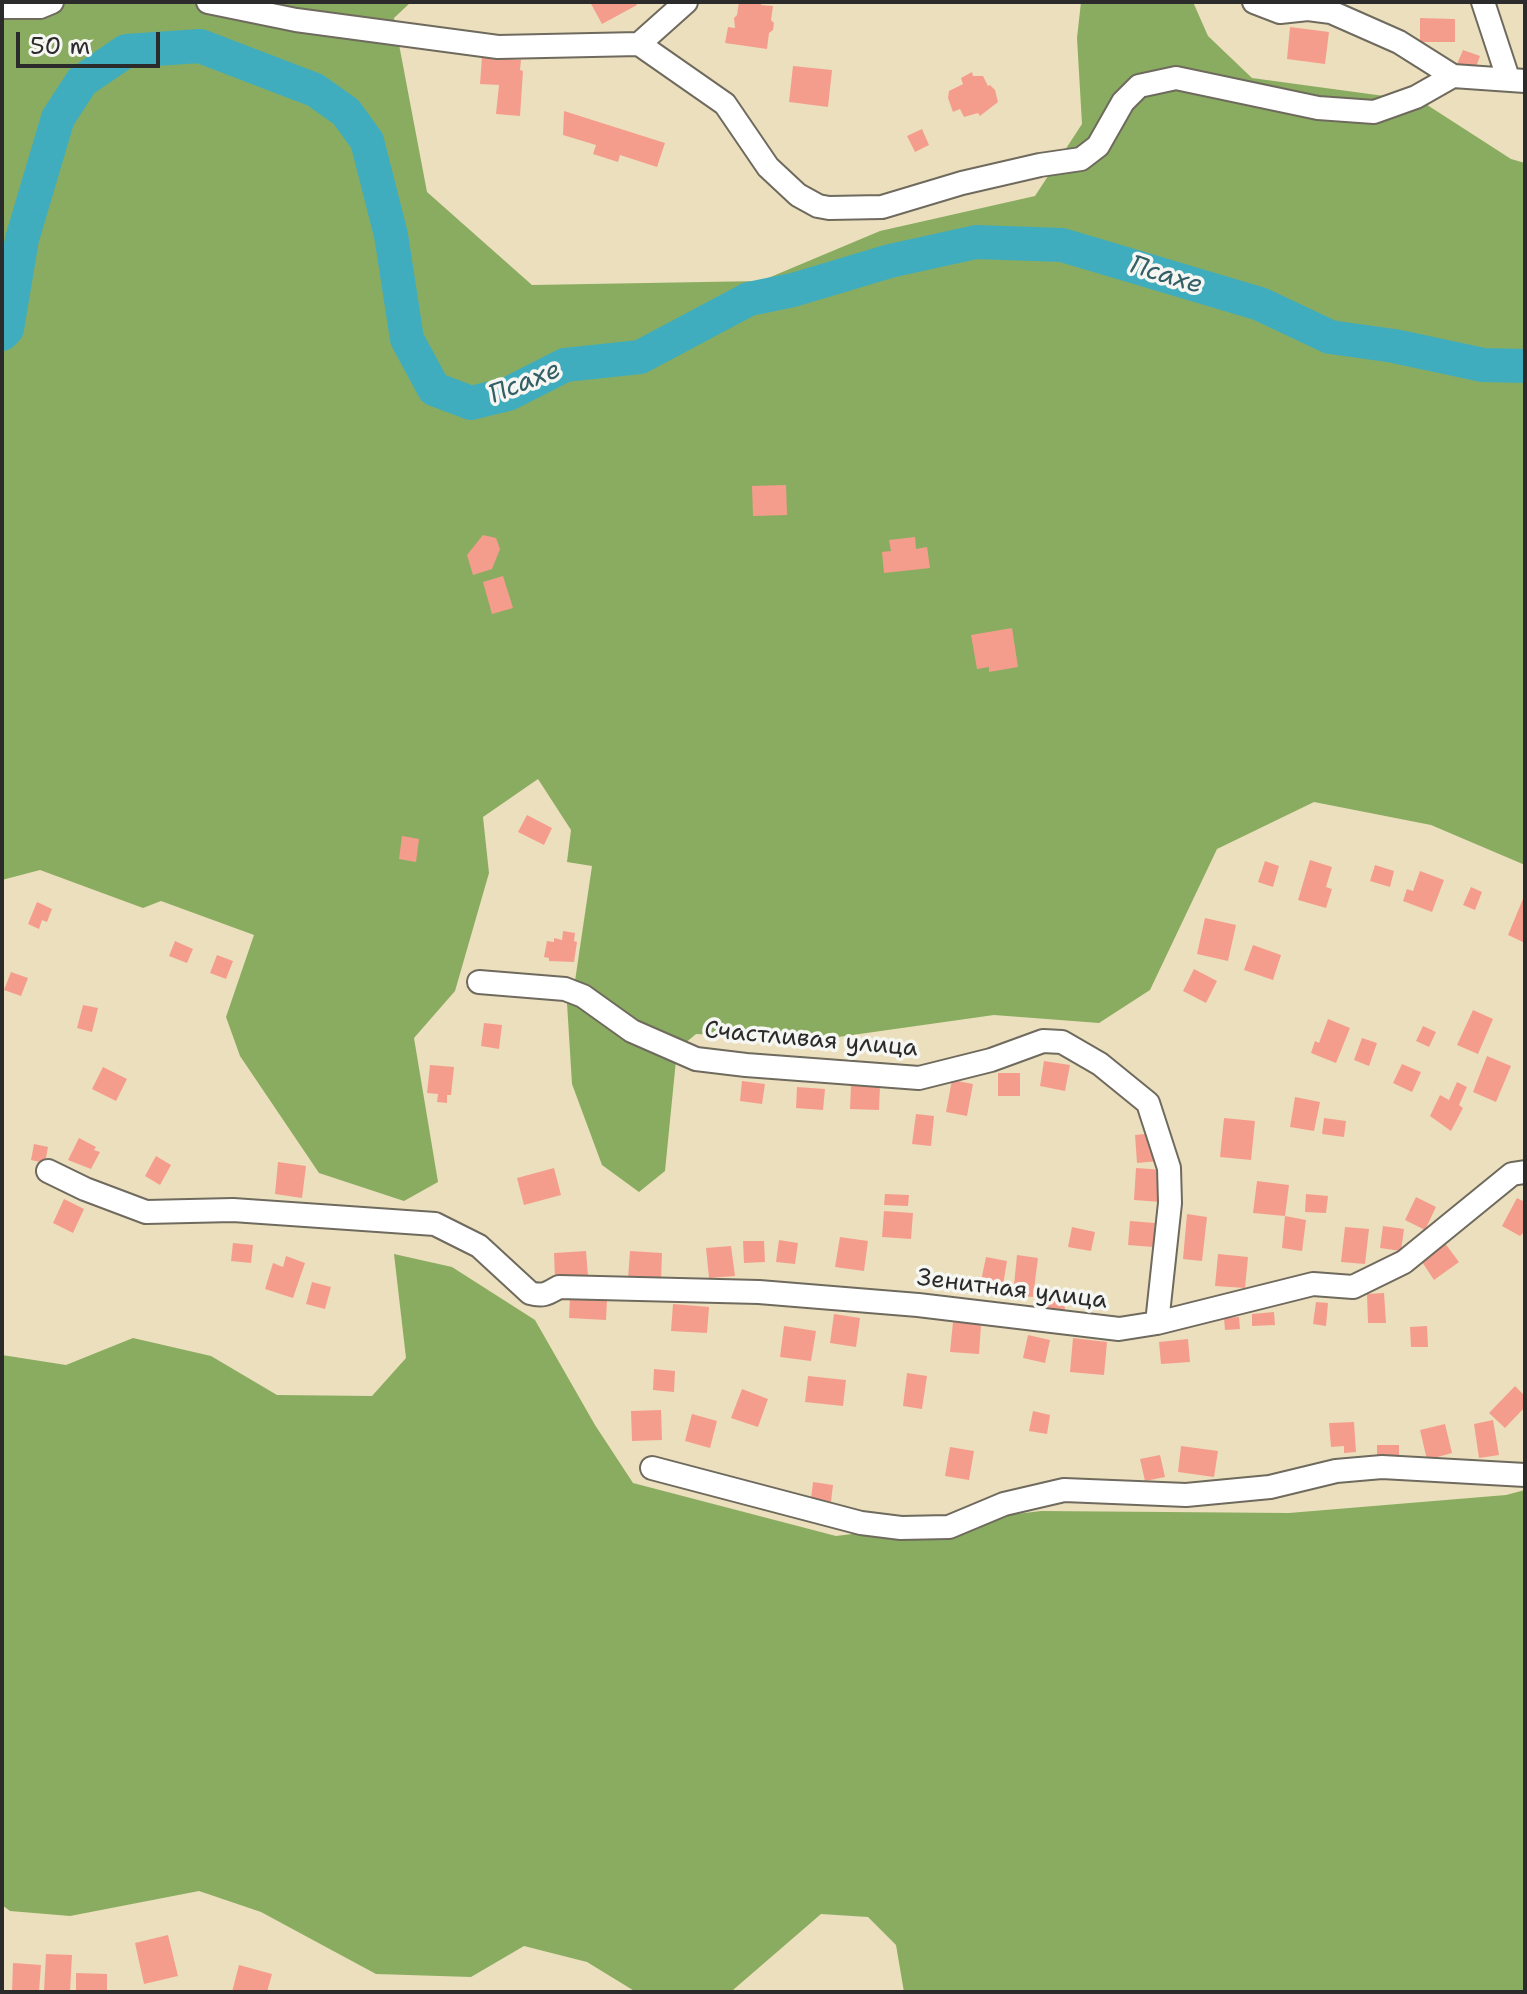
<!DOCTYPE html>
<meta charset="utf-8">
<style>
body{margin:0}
#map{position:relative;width:1527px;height:1994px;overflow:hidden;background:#ecdfbd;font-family:"Shantell Sans",sans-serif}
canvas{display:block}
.frame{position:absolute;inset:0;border:4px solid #2b2b2b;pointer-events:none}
.scale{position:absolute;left:16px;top:32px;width:144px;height:36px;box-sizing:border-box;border:4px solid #2b2b2b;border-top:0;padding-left:10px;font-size:24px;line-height:28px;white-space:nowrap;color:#2b2b2b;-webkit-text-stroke:6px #f6f6f2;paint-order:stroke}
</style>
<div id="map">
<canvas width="1527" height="1994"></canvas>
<div class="frame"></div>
<div class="scale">50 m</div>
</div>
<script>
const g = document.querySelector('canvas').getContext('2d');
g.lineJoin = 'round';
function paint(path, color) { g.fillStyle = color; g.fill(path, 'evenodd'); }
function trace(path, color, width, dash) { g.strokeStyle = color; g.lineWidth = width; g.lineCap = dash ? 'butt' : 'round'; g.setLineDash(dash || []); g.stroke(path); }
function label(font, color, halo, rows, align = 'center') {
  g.font = font + ' "Shantell Sans",sans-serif'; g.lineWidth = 7; g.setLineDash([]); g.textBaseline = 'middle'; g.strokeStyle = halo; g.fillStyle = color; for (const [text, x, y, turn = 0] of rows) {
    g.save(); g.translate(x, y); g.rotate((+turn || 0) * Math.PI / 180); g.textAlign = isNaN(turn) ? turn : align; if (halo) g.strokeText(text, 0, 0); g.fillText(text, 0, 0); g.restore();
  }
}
paint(new Path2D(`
 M 2,2 L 411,2 L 394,18 L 427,192 L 532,285 L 761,281 L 880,231 L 1035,196 L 1082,124 L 1077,38 L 1081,2 L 1193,2 L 1208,36 L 1252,78 L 1421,101 L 1511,159 L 1525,163 L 1525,865 L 1431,825 L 1314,802 L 1217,849 L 1150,990 L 1099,1023 L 994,1015 L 817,1040 L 696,1034 L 677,1050 L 665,1171 L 639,1192 L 602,1165 L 572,1084 L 567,1003 L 575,981 L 592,866 L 567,862 L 571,830 L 538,779 L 483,817 L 489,873 L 455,991 L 414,1038 L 438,1182 L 404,1201 L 319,1173 L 240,1056 L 226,1017 L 254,935 L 161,901 L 143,908 L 40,870 L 2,880 Z
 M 394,1254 L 452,1267 L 535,1320 L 595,1425 L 633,1483 L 836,1536 L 1041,1511 L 1289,1513 L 1506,1495 L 1525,1490 L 1525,1992 L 904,1992 L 896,1945 L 868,1917 L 821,1914 L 733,1990 L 723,1992 L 636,1992 L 587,1962 L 524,1946 L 471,1977 L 376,1974 L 261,1912 L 199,1891 L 70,1916 L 10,1911 L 2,1905 L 2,1355 L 66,1365 L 133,1338 L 211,1356 L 277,1395 L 372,1396 L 406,1358 Z`), '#8aac61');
trace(new Path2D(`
 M 2,334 L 7,329 L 22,239 L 58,118 L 82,81 L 126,51 L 200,46 L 315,90 L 346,112 L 367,141 L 391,235 L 407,339 L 434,389 L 471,403 L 508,394 L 565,365 L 640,357 L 749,299 L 793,290 L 890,261 L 976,242 L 1062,245 L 1260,304 L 1330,337 L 1394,346 L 1483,365 L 1525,366`), '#40adbf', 34);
paint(new Path2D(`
 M 590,2 L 635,2 L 637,5 L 602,24 Z
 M 739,2 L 762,2 L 761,5 L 773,6 L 771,20 L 774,23 L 773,30 L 769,33 L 767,49 L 725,43 L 728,27 L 735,28 L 734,18 L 737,15 Z
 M 1420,18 L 1455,19 L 1455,42 L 1420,42 Z
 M 1290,27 L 1329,32 L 1325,64 L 1287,59 Z
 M 1463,50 L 1480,56 L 1475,70 L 1457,64 Z
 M 482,57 L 521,60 L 520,70 L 523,71 L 520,116 L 496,114 L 499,85 L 480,84 Z
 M 793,66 L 832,70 L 828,107 L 789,102 Z
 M 972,72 L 973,76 L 983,76 L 988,86 L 990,85 L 995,90 L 998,102 L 980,116 L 978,113 L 964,117 L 960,109 L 953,112 L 948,98 L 949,91 L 963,84 L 961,78 Z
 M 564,111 L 665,143 L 657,167 L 620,155 L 618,162 L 593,154 L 596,145 L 563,135 Z
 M 922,129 L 929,145 L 915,152 L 907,136 Z
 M 786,485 L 787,515 L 753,516 L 752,486 Z
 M 483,535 L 496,538 L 500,549 L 492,569 L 473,575 L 467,555 Z
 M 915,537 L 916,549 L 927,547 L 930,568 L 884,573 L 882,552 L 891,551 L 889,540 Z
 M 503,576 L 513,608 L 492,614 L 483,582 Z
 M 1012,628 L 1018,667 L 989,672 L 989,667 L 977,669 L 971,635 Z
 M 527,815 L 552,828 L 544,845 L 518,832 Z
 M 402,836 L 419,839 L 416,862 L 399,859 Z
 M 1310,860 L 1332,867 L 1326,887 L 1332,889 L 1326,908 L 1298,900 Z
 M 1265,861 L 1279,866 L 1273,887 L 1258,882 Z
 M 1375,865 L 1394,871 L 1390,887 L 1370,881 Z
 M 1420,871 L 1444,880 L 1432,912 L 1403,901 L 1407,889 L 1413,891 Z
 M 1471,887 L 1482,892 L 1475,910 L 1463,905 Z
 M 1525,894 L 1525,943 L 1508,935 Z
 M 37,902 L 52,909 L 47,922 L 42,920 L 39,929 L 28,924 Z
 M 1205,918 L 1236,925 L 1228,961 L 1197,954 Z
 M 563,931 L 575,933 L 574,941 L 577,942 L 574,962 L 549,961 L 549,958 L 544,957 L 547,941 L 554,942 L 554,938 L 562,940 Z
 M 175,941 L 193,949 L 187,963 L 169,956 Z
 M 1253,945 L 1281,955 L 1273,980 L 1244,970 Z
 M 217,955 L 233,961 L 226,979 L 210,973 Z
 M 1194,969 L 1217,981 L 1206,1003 L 1183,991 Z
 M 11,972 L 28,978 L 21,996 L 4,990 Z
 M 83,1005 L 98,1008 L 92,1032 L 77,1028 Z
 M 1473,1010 L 1493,1019 L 1478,1054 L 1457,1045 Z
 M 1328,1019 L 1350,1028 L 1336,1063 L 1311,1053 L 1315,1041 L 1319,1043 Z
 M 484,1023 L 502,1025 L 499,1049 L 481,1046 Z
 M 1423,1026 L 1436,1032 L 1429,1047 L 1416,1041 Z
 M 1362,1038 L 1377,1043 L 1369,1066 L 1354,1060 Z
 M 1487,1056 L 1511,1066 L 1496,1102 L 1473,1092 Z
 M 1044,1061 L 1070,1065 L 1065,1091 L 1040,1086 Z
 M 1402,1064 L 1421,1072 L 1412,1092 L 1393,1083 Z
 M 430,1065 L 454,1067 L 451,1095 L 447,1095 L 447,1103 L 437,1102 L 438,1094 L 427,1093 Z
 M 103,1067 L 127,1079 L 116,1101 L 92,1089 Z
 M 998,1073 L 1020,1073 L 1020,1096 L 998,1096 Z
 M 952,1080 L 973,1084 L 967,1116 L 946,1112 Z
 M 742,1081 L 765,1084 L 762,1104 L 740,1101 Z
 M 1457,1082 L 1467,1087 L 1459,1105 L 1463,1108 L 1451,1131 L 1430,1116 L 1440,1095 L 1449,1100 Z
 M 851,1085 L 880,1086 L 879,1110 L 850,1109 Z
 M 797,1087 L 825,1089 L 823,1110 L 796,1108 Z
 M 1295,1097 L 1320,1102 L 1314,1131 L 1290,1127 Z
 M 916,1114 L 934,1116 L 931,1146 L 912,1144 Z
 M 1224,1118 L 1255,1121 L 1251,1160 L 1220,1157 Z
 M 1324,1118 L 1346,1121 L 1344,1137 L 1322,1134 Z
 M 1156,1133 L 1159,1161 L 1137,1163 L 1135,1135 Z
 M 79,1138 L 96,1147 L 94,1150 L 100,1152 L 91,1169 L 68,1160 Z
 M 34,1144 L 48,1147 L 45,1163 L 31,1160 Z
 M 156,1156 L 171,1165 L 160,1185 L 145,1176 Z
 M 278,1162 L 306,1166 L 302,1198 L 275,1194 Z
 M 554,1168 L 561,1195 L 524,1205 L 517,1178 Z
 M 1136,1168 L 1164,1170 L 1161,1202 L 1134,1200 Z
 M 1257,1181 L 1289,1185 L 1285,1216 L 1253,1213 Z
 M 885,1194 L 909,1195 L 908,1206 L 884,1205 Z
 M 1306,1194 L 1328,1196 L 1326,1213 L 1305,1212 Z
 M 1416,1197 L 1436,1207 L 1425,1230 L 1405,1220 Z
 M 1517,1198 L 1525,1202 L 1525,1231 L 1520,1236 L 1502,1226 Z
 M 64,1199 L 84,1209 L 73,1233 L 53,1223 Z
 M 884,1211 L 913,1213 L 911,1239 L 882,1237 Z
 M 1187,1214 L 1207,1217 L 1202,1261 L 1183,1259 Z
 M 1285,1216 L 1306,1220 L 1302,1251 L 1282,1248 Z
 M 1130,1221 L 1155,1223 L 1153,1247 L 1128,1245 Z
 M 1383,1226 L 1404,1229 L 1401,1251 L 1380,1248 Z
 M 1072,1227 L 1095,1232 L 1091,1251 L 1068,1247 Z
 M 1345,1227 L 1369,1229 L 1365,1264 L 1341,1262 Z
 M 840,1237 L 868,1241 L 864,1271 L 835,1267 Z
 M 779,1240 L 798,1243 L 795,1264 L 776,1262 Z
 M 743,1241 L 764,1241 L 765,1262 L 744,1263 Z
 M 1444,1242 L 1459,1262 L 1434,1280 L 1420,1259 Z
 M 233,1243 L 253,1245 L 251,1263 L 231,1261 Z
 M 731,1246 L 735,1276 L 709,1278 L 706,1248 Z
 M 586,1251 L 588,1276 L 555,1279 L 554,1253 Z
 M 630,1251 L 662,1253 L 661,1281 L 628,1279 Z
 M 1218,1254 L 1248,1257 L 1245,1288 L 1215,1286 Z
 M 1017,1255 L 1038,1258 L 1033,1297 L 1013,1295 Z
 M 286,1256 L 305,1263 L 293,1298 L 265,1289 L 273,1263 L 283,1267 Z
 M 986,1257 L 1007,1261 L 1003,1285 L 981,1281 Z
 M 312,1282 L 331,1287 L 325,1309 L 306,1304 Z
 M 1036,1288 L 1053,1289 L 1052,1295 L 1066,1296 L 1064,1317 L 1033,1314 Z
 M 1384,1293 L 1386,1323 L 1368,1323 L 1367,1294 Z
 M 570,1298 L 607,1299 L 606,1320 L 569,1318 Z
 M 1316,1302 L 1328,1303 L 1326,1326 L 1313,1324 Z
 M 673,1304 L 709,1307 L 707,1333 L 671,1331 Z
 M 1274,1312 L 1275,1325 L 1252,1326 L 1252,1314 Z
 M 834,1314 L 860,1318 L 856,1347 L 830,1343 Z
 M 1239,1317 L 1240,1329 L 1225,1330 L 1224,1318 Z
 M 953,1322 L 981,1325 L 979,1354 L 950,1352 Z
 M 784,1326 L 816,1331 L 811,1361 L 780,1357 Z
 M 1427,1326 L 1428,1347 L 1411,1347 L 1410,1327 Z
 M 1028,1335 L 1050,1340 L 1045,1363 L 1023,1358 Z
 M 1073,1338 L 1107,1342 L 1104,1375 L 1070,1372 Z
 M 1188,1339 L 1190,1362 L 1161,1364 L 1159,1342 Z
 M 654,1369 L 675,1371 L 674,1392 L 653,1390 Z
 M 907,1373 L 927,1376 L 922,1409 L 903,1406 Z
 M 808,1376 L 846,1380 L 843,1406 L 805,1402 Z
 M 1515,1386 L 1525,1396 L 1525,1407 L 1505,1428 L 1489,1413 Z
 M 742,1389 L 768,1399 L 758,1427 L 731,1418 Z
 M 661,1410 L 662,1440 L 632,1441 L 631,1411 Z
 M 1033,1411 L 1050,1415 L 1047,1434 L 1029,1431 Z
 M 692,1414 L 717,1421 L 710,1448 L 685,1441 Z
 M 1493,1420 L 1499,1455 L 1479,1458 L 1474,1424 Z
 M 1354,1422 L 1356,1452 L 1344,1453 L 1344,1446 L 1331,1447 L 1329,1423 Z
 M 1445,1424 L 1452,1453 L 1427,1460 L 1420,1430 Z
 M 1377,1445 L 1399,1445 L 1399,1456 L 1377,1456 Z
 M 1181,1446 L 1218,1451 L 1214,1477 L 1178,1472 Z
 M 950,1447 L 974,1451 L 969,1480 L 945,1476 Z
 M 1160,1455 L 1165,1477 L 1145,1481 L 1140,1459 Z
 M 813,1482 L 833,1485 L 831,1502 L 811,1499 Z
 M 168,1935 L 178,1976 L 144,1984 L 135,1943 Z
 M 46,1954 L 72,1955 L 70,1992 L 44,1991 Z
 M 13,1963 L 41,1965 L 39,1992 L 12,1992 Z
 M 239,1965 L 272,1974 L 267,1992 L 232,1992 Z
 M 76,1973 L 107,1974 L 107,1992 L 76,1992 Z`), '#f59d8d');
const street = new Path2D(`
 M 208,2 L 296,20 L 498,47 L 639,44 L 686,2
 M 1254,2 L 1280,12 L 1308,9 L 1331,12 L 1399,42 L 1453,76 L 1525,81
 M 1483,2 L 1508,78
 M 2,7 L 40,7 L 52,2
 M 639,44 L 725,104 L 768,167 L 798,195 L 818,206 L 829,208 L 882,207 L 962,183 L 1040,165 L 1081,159 L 1098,146 L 1123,102 L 1139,86 L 1176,78 L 1318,108 L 1374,112 L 1416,97 L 1453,76
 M 479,982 L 565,989 L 583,996 L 632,1031 L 696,1059 L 746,1065 L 919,1078 L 991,1060 L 1043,1041 L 1062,1042 L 1100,1064 L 1148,1103 L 1169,1168 L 1170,1203 L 1157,1323
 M 48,1171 L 85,1189 L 146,1212 L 233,1210 L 435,1224 L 479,1246 L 530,1293 C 544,1297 548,1293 559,1287 L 759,1292 L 918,1305 L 1119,1329 L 1157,1323 L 1313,1284 L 1353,1287 L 1404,1262 L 1512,1174 L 1525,1172
 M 652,1468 L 861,1523 L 901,1528 L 949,1527 L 1004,1504 L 1064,1490 L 1186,1495 L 1270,1487 L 1336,1471 L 1382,1467 L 1525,1475`);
trace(street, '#6f6a5e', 26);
trace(street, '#fff', 22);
label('24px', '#2b2b2b', '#f6f6f2', [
 ["Счастливая улица",811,1040,5],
 ["Зенитная улица",1012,1290,7]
]);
label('italic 26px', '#335f66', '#f6f6f2', [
 ["Псахе",1166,276,17],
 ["Псахе",525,383,-22]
]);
</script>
